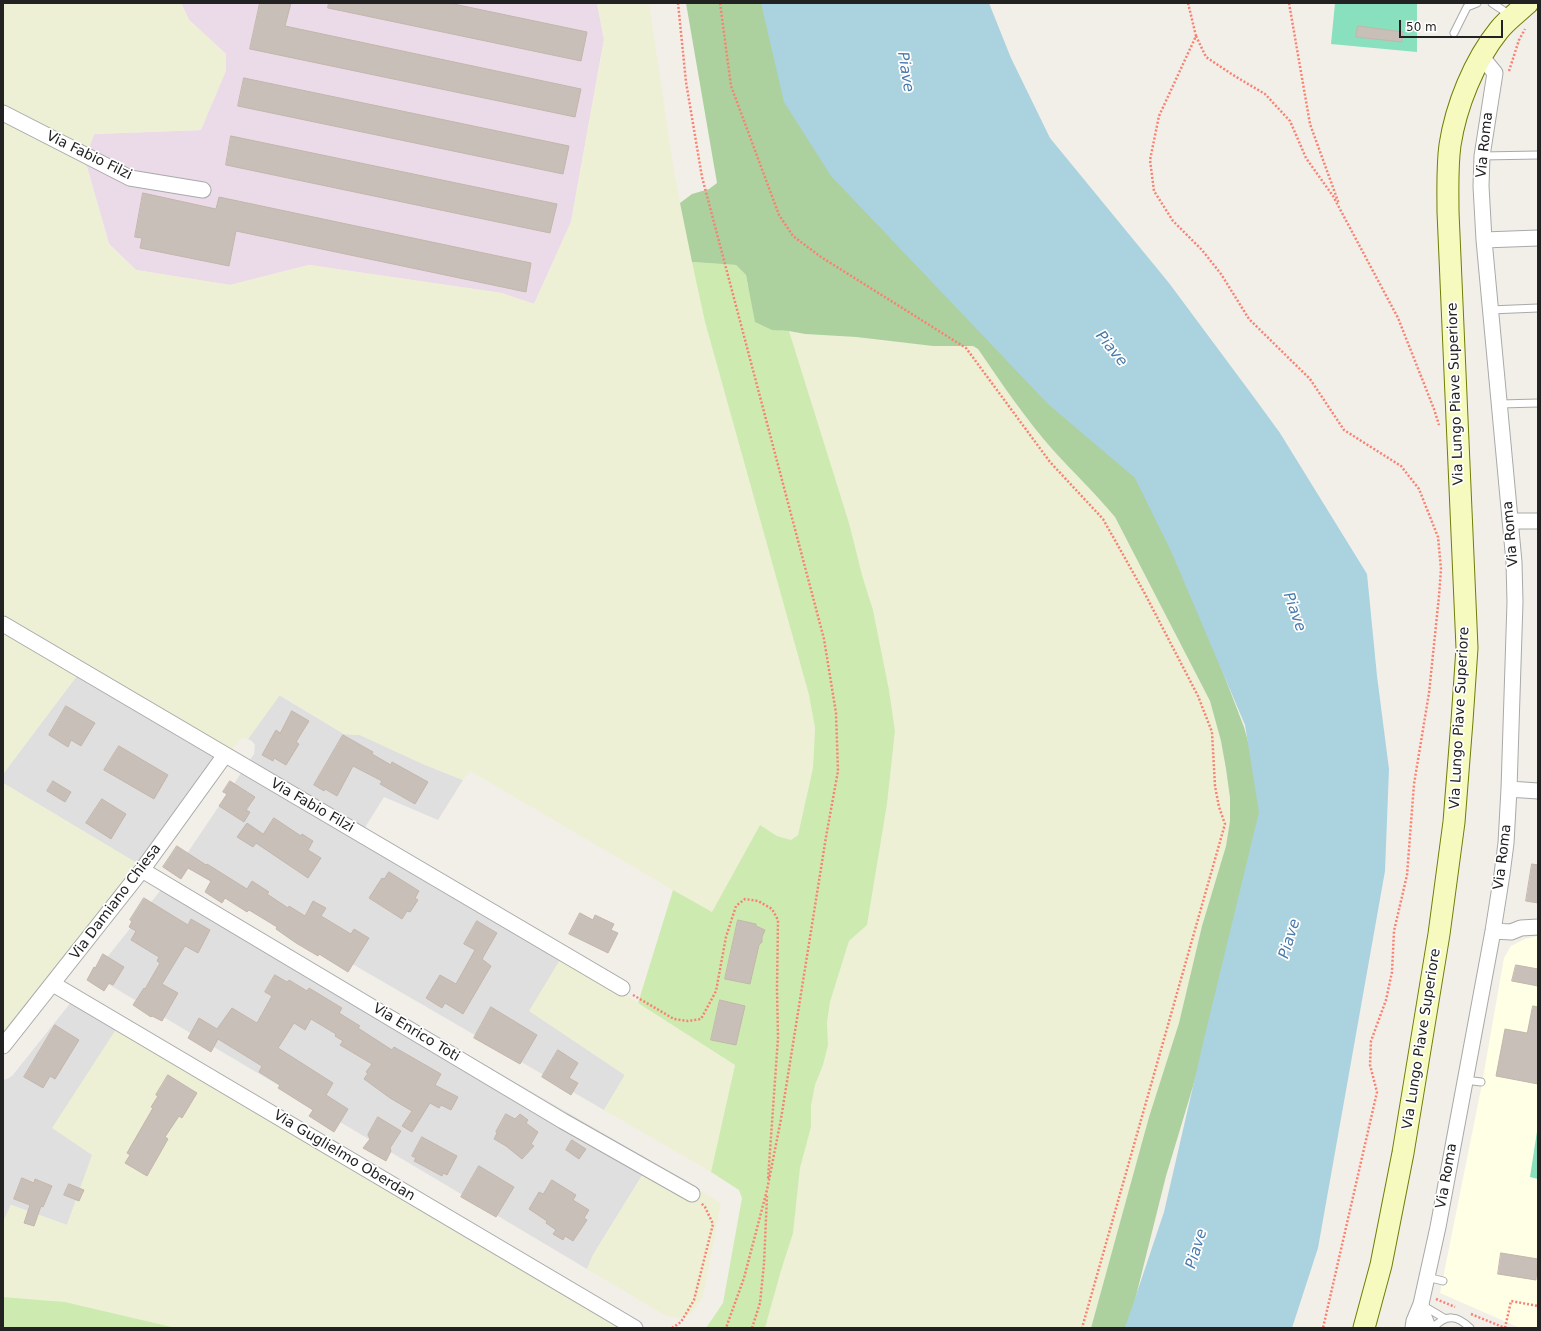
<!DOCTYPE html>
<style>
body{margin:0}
#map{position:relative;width:1541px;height:1331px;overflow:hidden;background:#f2efe9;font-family:"DejaVu Sans",sans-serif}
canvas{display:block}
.frame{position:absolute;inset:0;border:4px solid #222;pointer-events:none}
.scale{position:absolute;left:1399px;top:20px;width:104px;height:18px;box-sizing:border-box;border:2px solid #222;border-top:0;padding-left:5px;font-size:12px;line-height:14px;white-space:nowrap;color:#222;-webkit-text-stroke:3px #fff;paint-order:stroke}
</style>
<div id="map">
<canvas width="1541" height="1331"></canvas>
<div class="frame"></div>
<div class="scale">50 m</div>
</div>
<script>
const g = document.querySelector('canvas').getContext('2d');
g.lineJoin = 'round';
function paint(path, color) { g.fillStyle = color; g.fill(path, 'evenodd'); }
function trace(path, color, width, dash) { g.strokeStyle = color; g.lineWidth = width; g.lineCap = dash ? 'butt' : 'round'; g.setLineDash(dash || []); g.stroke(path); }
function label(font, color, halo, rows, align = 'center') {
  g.font = font + ' "DejaVu Sans",sans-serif'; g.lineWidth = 3.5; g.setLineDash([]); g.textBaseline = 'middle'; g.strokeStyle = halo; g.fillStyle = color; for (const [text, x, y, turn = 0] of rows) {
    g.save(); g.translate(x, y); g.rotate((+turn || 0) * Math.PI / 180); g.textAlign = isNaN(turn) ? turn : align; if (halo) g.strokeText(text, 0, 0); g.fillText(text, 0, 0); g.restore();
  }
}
paint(new Path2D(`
 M 79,673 L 226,759 L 150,871 L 3,783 L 3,774 Z
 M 279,695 L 344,734 L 360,735 L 423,764 L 463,780 L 438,820 L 384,797 L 364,829 L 563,955 L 530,1011 L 625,1075 L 604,1110 L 180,864 L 254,754 L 255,745 L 252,741 L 248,739 Z
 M 168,881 L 651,1161 L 593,1255 L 587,1269 L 93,975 Z
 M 80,991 L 124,1017 L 91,1160 L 67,1225 L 11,1205 L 3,1222 L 3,1080 L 7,1079 L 12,1076 Z`), '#e0dfdf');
paint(new Path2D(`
 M 181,3 L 597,3 L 604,39 L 571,222 L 534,304 L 501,293 L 309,265 L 230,285 L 136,270 L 109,244 L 85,160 L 94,134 L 201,130 L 226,54 L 189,20 Z`), '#ebdbe8');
paint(new Path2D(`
 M 1538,936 L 1538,1328 L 1520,1328 L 1440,1293 L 1481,1089 L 1504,958 L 1511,946 L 1525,939 Z`), '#ffffe5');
paint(new Path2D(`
 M 3,3 L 181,3 L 189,20 L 226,54 L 226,71 L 201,130 L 94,134 L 85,160 L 109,244 L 136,270 L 230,285 L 309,265 L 502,293 L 534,304 L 571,222 L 604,40 L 597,3 L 649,3 L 675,177 L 705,322 L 809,695 L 815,728 L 813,768 L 798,835 L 791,840 L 777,836 L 760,825 L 712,913 L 470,771 L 463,780 L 423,764 L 360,735 L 344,734 L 280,695 L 248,739 L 244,738 L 239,740 L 226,759 L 79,673 L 3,774 Z
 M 789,331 L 805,334 L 856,337 L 885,341 L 973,346 L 978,349 L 1024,415 L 1053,450 L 1097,495 L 1115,517 L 1210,701 L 1221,741 L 1230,798 L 1230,821 L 1226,846 L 1202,926 L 1179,1023 L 1149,1117 L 1091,1328 L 765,1328 L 773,1295 L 787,1253 L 795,1211 L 800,1168 L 811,1127 L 811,1106 L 815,1085 L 823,1065 L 828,1045 L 827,1023 L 830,1002 L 849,941 L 867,925 L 887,804 L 895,731 L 889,690 L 873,610 L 862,575 L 849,523 Z
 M 3,783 L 150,871 L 3,1053 Z
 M 563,955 L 735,1065 L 711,1172 L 604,1110 L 625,1075 L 529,1011 Z
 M 124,1017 L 646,1328 L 176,1328 L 65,1302 L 3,1297 L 3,1222 L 11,1205 L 67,1225 L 92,1155 L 52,1128 Z
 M 651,1161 L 721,1203 L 703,1297 L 691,1314 L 683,1318 L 677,1318 L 666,1316 L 587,1269 L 593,1255 Z`), '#eef0d5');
paint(new Path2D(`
 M 692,262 L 736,265 L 746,275 L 748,286 L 781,331 L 789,331 L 849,523 L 862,575 L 873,610 L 889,690 L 895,731 L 887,804 L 867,925 L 849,941 L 830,1002 L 827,1023 L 828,1045 L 823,1065 L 815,1085 L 811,1106 L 811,1127 L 800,1168 L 793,1233 L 780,1274 L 765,1328 L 706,1328 L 723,1303 L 742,1198 L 739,1190 L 711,1172 L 735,1065 L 638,1003 L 673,890 L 712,912 L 760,825 L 777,836 L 791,840 L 798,835 L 813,768 L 815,728 L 809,695 L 705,322 Z
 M 3,1297 L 65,1302 L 176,1328 L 3,1328 Z`), '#cdebb0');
paint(new Path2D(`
 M 686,3 L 775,3 L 1123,435 L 1207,631 L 1244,727 L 1257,774 L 1264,820 L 1197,1073 L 1166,1176 L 1128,1328 L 1091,1328 L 1149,1117 L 1179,1023 L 1202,926 L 1226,846 L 1230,821 L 1230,798 L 1226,769 L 1221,741 L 1210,701 L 1115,517 C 1095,493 1073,472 1053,450 C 1025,418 1002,384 978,349 L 973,346 L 933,346 L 856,337 L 805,334 L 789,331 L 772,330 L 755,322 L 746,275 L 736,265 L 692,262 L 680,203 L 692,194 L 709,189 L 717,183 Z`), '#add19e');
paint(new Path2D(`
 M 1335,3 L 1417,3 L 1417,52 L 1331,44 Z
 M 1538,1125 L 1538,1179 L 1530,1177 Z`), '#88e0be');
paint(new Path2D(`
 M 761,3 L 989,3 L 1011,58 L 1050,138 L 1169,283 L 1253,396 L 1280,433 L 1367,574 L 1377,676 L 1389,769 L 1385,871 L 1318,1248 L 1292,1328 L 1125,1328 L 1164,1212 L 1204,1039 L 1259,812 L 1245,725 L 1171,551 L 1135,478 L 1048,404 L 831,176 L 784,102 Z`), '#aad3df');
const building = new Path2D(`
 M 260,3 L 291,3 L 285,26 L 581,89 L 575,117 L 250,49 Z
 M 329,3 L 449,3 L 587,32 L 581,61 L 328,8 Z
 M 1358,26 L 1403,32 L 1402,42 L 1356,37 Z
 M 244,78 L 569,146 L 563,174 L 238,106 Z
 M 231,136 L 557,204 L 550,233 L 226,165 Z
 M 143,193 L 216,209 L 219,197 L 531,263 L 526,292 L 236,231 L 229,266 L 140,248 L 142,238 L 135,237 Z
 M 66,706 L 95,723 L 81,746 L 71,740 L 68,747 L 49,735 Z
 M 292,711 L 309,721 L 296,742 L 299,744 L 286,765 L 274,758 L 273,761 L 262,755 L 276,730 L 280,733 Z
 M 343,735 L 373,752 L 372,754 L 391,765 L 392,762 L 428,782 L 415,804 L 380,784 L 382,781 L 353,766 L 337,796 L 325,789 L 324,791 L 314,785 Z
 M 119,746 L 168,775 L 154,799 L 104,770 Z
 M 53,781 L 71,792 L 65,802 L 47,791 Z
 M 230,781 L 255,797 L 246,810 L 250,812 L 244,822 L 219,806 L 227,794 L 223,792 Z
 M 102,799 L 126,814 L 111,839 L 86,823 Z
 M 274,818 L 301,836 L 302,834 L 313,841 L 308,850 L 321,858 L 308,878 L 256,843 L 253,847 L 237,837 L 247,823 L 263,834 Z
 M 177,846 L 206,865 L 207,864 L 247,889 L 252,881 L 269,892 L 267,894 L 288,908 L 289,906 L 305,916 L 313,901 L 326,908 L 321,916 L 351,934 L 354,929 L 369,938 L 348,972 L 319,954 L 318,956 L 296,943 L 276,929 L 277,927 L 249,910 L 247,912 L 225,898 L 222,903 L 205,892 L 211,881 L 188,868 L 181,879 L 163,867 Z
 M 1532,864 L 1538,865 L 1538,903 L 1526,901 Z
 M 389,872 L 419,891 L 415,898 L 418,900 L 410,912 L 407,911 L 402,919 L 369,898 L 382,878 L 384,879 Z
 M 144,898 L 188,925 L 191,919 L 210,930 L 198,953 L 185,946 L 162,984 L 178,993 L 162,1021 L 152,1016 L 151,1017 L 133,1005 L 144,988 L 145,989 L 160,963 L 157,961 L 159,957 L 131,940 L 136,931 L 129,927 L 132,921 L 130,920 Z
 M 580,913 L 593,920 L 595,915 L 614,924 L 611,930 L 618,933 L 608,953 L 569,934 Z
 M 738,920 L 756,924 L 756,926 L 765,930 L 762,937 L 762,942 L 759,945 L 750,984 L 725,979 Z
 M 477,921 L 497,933 L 482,959 L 491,966 L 463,1014 L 445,1003 L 442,1008 L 426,998 L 440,975 L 456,984 L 475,950 L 464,944 Z
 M 103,954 L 124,967 L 113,985 L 109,983 L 104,991 L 87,980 L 94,967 L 95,968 Z
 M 1516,965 L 1538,969 L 1538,986 L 1512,981 Z
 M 275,975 L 287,982 L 289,980 L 307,991 L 309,988 L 342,1008 L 339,1013 L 360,1026 L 358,1028 L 392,1050 L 394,1047 L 441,1074 L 435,1085 L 458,1097 L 451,1110 L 441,1105 L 439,1108 L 430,1103 L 412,1132 L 402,1126 L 412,1111 L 390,1098 L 364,1079 L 368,1073 L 366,1072 L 372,1064 L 340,1045 L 343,1041 L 335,1036 L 336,1034 L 311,1019 L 305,1030 L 294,1023 L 278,1048 L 333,1083 L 326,1095 L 348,1109 L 334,1132 L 309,1116 L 313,1110 L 278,1088 L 280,1085 L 259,1072 L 262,1066 L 218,1039 L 211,1052 L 188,1038 L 199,1018 L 217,1029 L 232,1008 L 257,1023 L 272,996 L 265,992 Z
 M 720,1000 L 745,1006 L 736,1045 L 711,1040 Z
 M 1533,1006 L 1538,1007 L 1538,1084 L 1496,1076 L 1505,1029 L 1527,1033 Z
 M 491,1007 L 537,1035 L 520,1064 L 474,1038 Z
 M 55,1025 L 79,1040 L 55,1079 L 50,1076 L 43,1088 L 24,1077 Z
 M 558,1050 L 578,1063 L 569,1078 L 578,1083 L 571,1095 L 542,1077 Z
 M 168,1075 L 197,1093 L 182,1118 L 179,1116 L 165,1137 L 168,1139 L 147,1176 L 125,1163 L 130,1155 L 127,1153 L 153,1108 L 151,1107 L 158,1096 L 156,1095 Z
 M 506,1114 L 515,1119 L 520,1114 L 528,1120 L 526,1123 L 538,1132 L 531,1144 L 534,1146 L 522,1159 L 506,1146 L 494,1139 L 497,1133 L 496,1132 Z
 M 378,1117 L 401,1131 L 390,1148 L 391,1151 L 386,1161 L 363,1148 L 370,1139 L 368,1135 Z
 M 422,1137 L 457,1156 L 447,1175 L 443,1173 L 442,1176 L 414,1161 L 416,1158 L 412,1156 Z
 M 572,1140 L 586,1149 L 579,1159 L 566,1150 Z
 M 479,1166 L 514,1187 L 496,1217 L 461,1197 Z
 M 22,1178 L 34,1183 L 35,1179 L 52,1186 L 43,1207 L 41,1206 L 34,1226 L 24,1223 L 30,1205 L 14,1199 Z
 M 552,1180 L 576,1195 L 573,1200 L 589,1210 L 584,1218 L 587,1220 L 573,1241 L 565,1236 L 563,1240 L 553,1234 L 556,1230 L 546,1223 L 547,1221 L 529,1209 L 539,1192 L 543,1194 Z
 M 69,1184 L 84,1190 L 79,1201 L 64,1195 Z
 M 1501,1253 L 1538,1259 L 1536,1280 L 1498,1274 Z`);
paint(building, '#c7bfb8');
trace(building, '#c4b6ab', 1);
const lane = new Path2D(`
 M 1492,3 L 1510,15
 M 1454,33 L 1467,7 L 1477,3
 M 1482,156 L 1538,155
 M 1490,310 L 1538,308
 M 1500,404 L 1538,403
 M 1465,1080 L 1481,1082
 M 1427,1277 L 1443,1281
 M 1422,1305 L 1444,1318
 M 1433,1328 C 1446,1314 1457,1315 1470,1328`);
const street = new Path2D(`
 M 3,113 L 130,178 L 203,190
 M 1484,240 L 1538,238
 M 1510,521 L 1538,521
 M 3,624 L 622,988
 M 1509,789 L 1538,791
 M 142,870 L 563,1121 L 692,1194
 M 1493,931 L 1511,932 L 1521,928 L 1538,927
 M 53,984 L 635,1328
 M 3,1046 L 142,870 L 225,755
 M 1421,1304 L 1424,1317 L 1428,1327
 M 1413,1328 L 1414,1321 L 1421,1304 L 1438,1227 L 1493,931 L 1502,874 L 1506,843 L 1509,789 L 1515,602 L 1514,562 L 1484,240 L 1481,186 L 1482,156 L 1495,73 L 1481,56`);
const secondary = new Path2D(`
 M 1364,1328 L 1381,1265 L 1403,1153 L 1439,934 L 1454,822 L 1462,721 L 1467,648 L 1448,212 C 1448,190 1447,167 1450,145 C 1456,106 1474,61 1499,30 C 1507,20 1518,12 1528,3`);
trace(lane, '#a9a9a9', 9);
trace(street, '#a9a9a9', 17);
trace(secondary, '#707d05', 23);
trace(new Path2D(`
 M 678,3 L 686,82 L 702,177 L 824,639 L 836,713 L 838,771 L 826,837 L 781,1119 L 767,1190 L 744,1278 L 726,1328
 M 720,3 L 731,86 L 779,215 L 793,236 L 821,257 L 966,348 L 1050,462 L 1103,519 L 1144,592 L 1198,696 L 1212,732 L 1215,786 L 1219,807 L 1225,824 L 1082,1328
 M 1188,3 L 1196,36 L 1159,116 L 1150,160 L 1154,191 L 1173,221 L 1202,250 L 1221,274 L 1249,319 L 1310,379 L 1344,430 L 1401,466 L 1419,489 L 1438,537 L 1441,569 L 1439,596 L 1429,693 L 1414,784 L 1407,875 L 1394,931 L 1392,972 L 1386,1000 L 1371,1041 L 1370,1065 L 1377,1092 L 1323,1328
 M 1289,3 L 1310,124 L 1339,204
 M 1196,36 L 1206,57 L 1233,75 L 1265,94 L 1290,121 L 1306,158 L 1333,196 L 1398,318 L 1434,409 L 1439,425
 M 1509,71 L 1519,40 L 1525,29
 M 633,995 L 674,1019 L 688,1021 L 701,1019 L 716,991 L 726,937 L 736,906 L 745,899 L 758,901 L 772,909 L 778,920 L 777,989 L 778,1038 L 768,1179
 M 1436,1299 L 1455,1307
 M 1471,1314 L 1505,1328
 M 672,1328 L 681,1322 L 694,1300 L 713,1224 L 705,1207 L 701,1203
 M 752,1328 L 760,1303 L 764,1264 L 767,1196
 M 1505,1328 L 1511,1301 L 1538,1306`), '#fa8072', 2.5, [2, 2]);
trace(lane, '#fff', 7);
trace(street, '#fff', 15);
trace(secondary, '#f7fabf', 21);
label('14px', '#222', '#fff', [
 ["Via Roma",1485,145,-84],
 ["Via Fabio Filzi",89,156,26],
 ["Via Lungo Piave Superiore",1456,394,-92],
 ["Via Roma",1511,534,-95],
 ["Via Lungo Piave Superiore",1460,718,-87],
 ["Via Fabio Filzi",312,806,30],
 ["Via Roma",1503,857,-83],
 ["Via Damiano Chiesa",116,902,-53],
 ["Via Enrico Toti",416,1033,31],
 ["Via Lungo Piave Superiore",1422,1039,-81],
 ["Via Guglielmo Oberdan",344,1156,31],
 ["Via Roma",1447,1176,-80]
]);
label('italic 15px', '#4a7aab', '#fff', [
 ["Piave",905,72,81],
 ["Piave",1111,349,51],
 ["Piave",1294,612,70],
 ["Piave",1290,939,-73],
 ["Piave",1197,1249,-73]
]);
</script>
